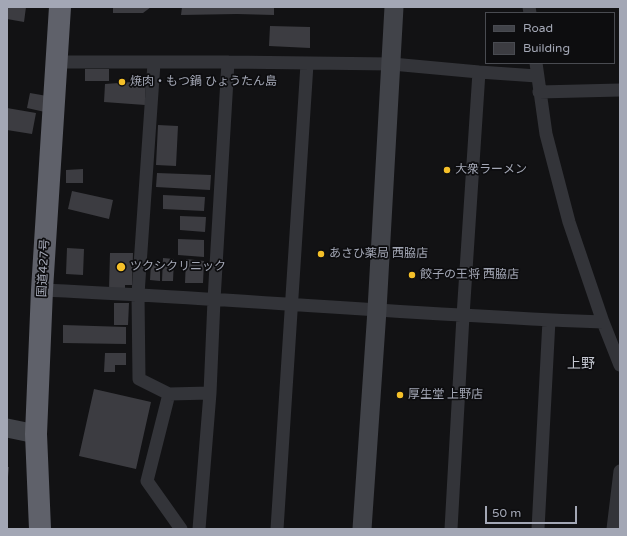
<!DOCTYPE html>
<meta charset="utf-8">
<style>
body{margin:0}
#map{position:relative;width:627px;height:536px;overflow:hidden;background:#121214;font-family:"Varela Round",sans-serif}
canvas{display:block}
.frame{position:absolute;inset:0;border:8px solid #a3a7b5;pointer-events:none}
.legend{position:absolute;left:485px;top:12px;width:130px;height:52px;box-sizing:border-box;background:#0d0d0f;border:1px solid #494b51;margin:0;padding:5px 7px;list-style:none;font-size:12px;color:#a3a7b5}
.legend li{display:flex;align-items:center;gap:8px;height:20px}
.legend b{width:20px;border:1px solid #494b51}
.scale{position:absolute;left:485px;top:506px;width:92px;height:18px;box-sizing:border-box;border:2px solid #a3a7b5;border-top:0;padding-left:5px;font-size:12px;line-height:14px;white-space:nowrap;color:#a3a7b5;-webkit-text-stroke:3px #0d0d0f;paint-order:stroke}
</style>
<div id="map">
<canvas width="627" height="536"></canvas>
<div class="frame"></div>
<ul class="legend">
<li><b style="height:5px;background:#414349"></b>Road</li>
<li><b style="height:11px;background:#3c3c41"></b>Building</li>
</ul>
<div class="scale">50 m</div>
</div>
<script>
const g = document.querySelector('canvas').getContext('2d');
g.lineJoin = 'round';
function paint(path, color) { g.fillStyle = color; g.fill(path, 'evenodd'); }
function trace(path, color, width, dash) { g.strokeStyle = color; g.lineWidth = width; g.lineCap = dash ? 'butt' : 'round'; g.setLineDash(dash || []); g.stroke(path); }
function label(font, color, halo, rows, align = 'center') {
  g.font = font + ' "Varela Round","Noto Sans JP",sans-serif'; g.lineWidth = 3.5; g.setLineDash([]); g.textBaseline = 'middle'; g.strokeStyle = halo; g.fillStyle = color; for (const [text, x, y, turn = 0] of rows) {
    g.save(); g.translate(x, y); g.rotate((+turn || 0) * Math.PI / 180); g.textAlign = isNaN(turn) ? turn : align; if (halo) g.strokeText(text, 0, 0); g.fillText(text, 0, 0); g.restore();
  }
}
paint(new Path2D(`
 M 7,7 L 26,7 L 24,22 L 7,19 Z
 M 113,7 L 151,7 L 143,13 L 113,13 Z
 M 182,7 L 274,7 L 274,15 L 237,14 L 181,15 Z
 M 270,26 L 310,27 L 310,48 L 269,46 Z
 M 85,69 L 109,69 L 109,81 L 85,81 Z
 M 146,81 L 145,105 L 104,102 L 105,84 Z
 M 30,93 L 47,96 L 45,112 L 27,108 Z
 M 7,108 L 36,113 L 32,134 L 7,130 Z
 M 158,125 L 178,126 L 176,166 L 156,165 Z
 M 83,169 L 83,183 L 66,183 L 66,170 Z
 M 157,173 L 211,175 L 210,190 L 156,187 Z
 M 72,191 L 113,200 L 109,219 L 68,209 Z
 M 163,195 L 205,197 L 204,211 L 163,209 Z
 M 180,216 L 206,217 L 205,232 L 180,230 Z
 M 178,239 L 204,240 L 204,257 L 178,255 Z
 M 67,248 L 84,249 L 83,275 L 66,274 Z
 M 110,253 L 133,253 L 132,285 L 125,285 L 125,290 L 109,290 Z
 M 163,258 L 174,259 L 173,281 L 162,281 Z
 M 186,259 L 204,261 L 203,283 L 185,283 Z
 M 151,264 L 160,265 L 160,281 L 150,280 Z
 M 114,303 L 129,303 L 128,325 L 114,325 Z
 M 63,325 L 126,327 L 126,344 L 63,343 Z
 M 105,353 L 126,353 L 126,365 L 115,365 L 115,372 L 104,372 Z
 M 94,389 L 151,402 L 136,469 L 79,456 Z
 M 7,467 L 9,467 L 8,477 L 7,477 Z`), '#3c3c41');
trace(new Path2D(`
 M 529,7 L 530,13
 M 57,62 L 228,62 L 392,64 L 479,72 L 537,76
 M 154,63 L 138,294 L 139,379 L 169,394 L 210,393
 M 536,63 L 546,134 L 569,222 L 603,322 L 620,365
 M 539,92 L 620,90
 M 42,290 C 229,298 416,315 603,322
 M 169,394 L 147,481 L 181,529
 M 199,529 L 210,393 L 214,300 L 228,62
 M 277,529 L 307,64
 M 451,529 L 463,316 L 479,72
 M 538,529 L 549,320
 M 613,529 L 620,471`), '#333439', 13);
trace(new Path2D(`
 M 7,428 L 36,434
 M 362,529 L 377,310 L 394,7`), '#414349', 19);
trace(new Path2D(`
 M 40,529 L 36,434 L 42,290 L 60,7`), '#5f616a', 22);
for (const [x, y, r, color] of [
 [122,82,4,"#f5c029"],
 [447,170,4,"#f5c029"],
 [321,254,4,"#f5c029"],
 [121,267,5,"#f5c029"],
 [412,275,4,"#f5c029"],
 [400,395,4,"#f5c029"]
]) { const dot = new Path2D(); dot.arc(x, y, r, 0, 2 * Math.PI); g.fillStyle = color; g.fill(dot); trace(dot, '#0d0d0f', 1.5); }
label('12px', '#a3a7b5', '#0d0d0f', [
 ["焼肉・もつ鍋 ひょうたん島",130,82],
 ["大衆ラーメン",455,170],
 ["あさひ薬局 西脇店",329,254],
 ["ツクシクリニック",130,267],
 ["餃子の王将 西脇店",420,275],
 ["厚生堂 上野店",408,395]
], 'left');
label('12px', '#a3a7b5', '#0d0d0f', [
 ["国道427号",44,268,-87]
]);
label('14px', '#c4c7d1', '#0d0d0f', [
 ["上野",581,364]
]);
</script>
